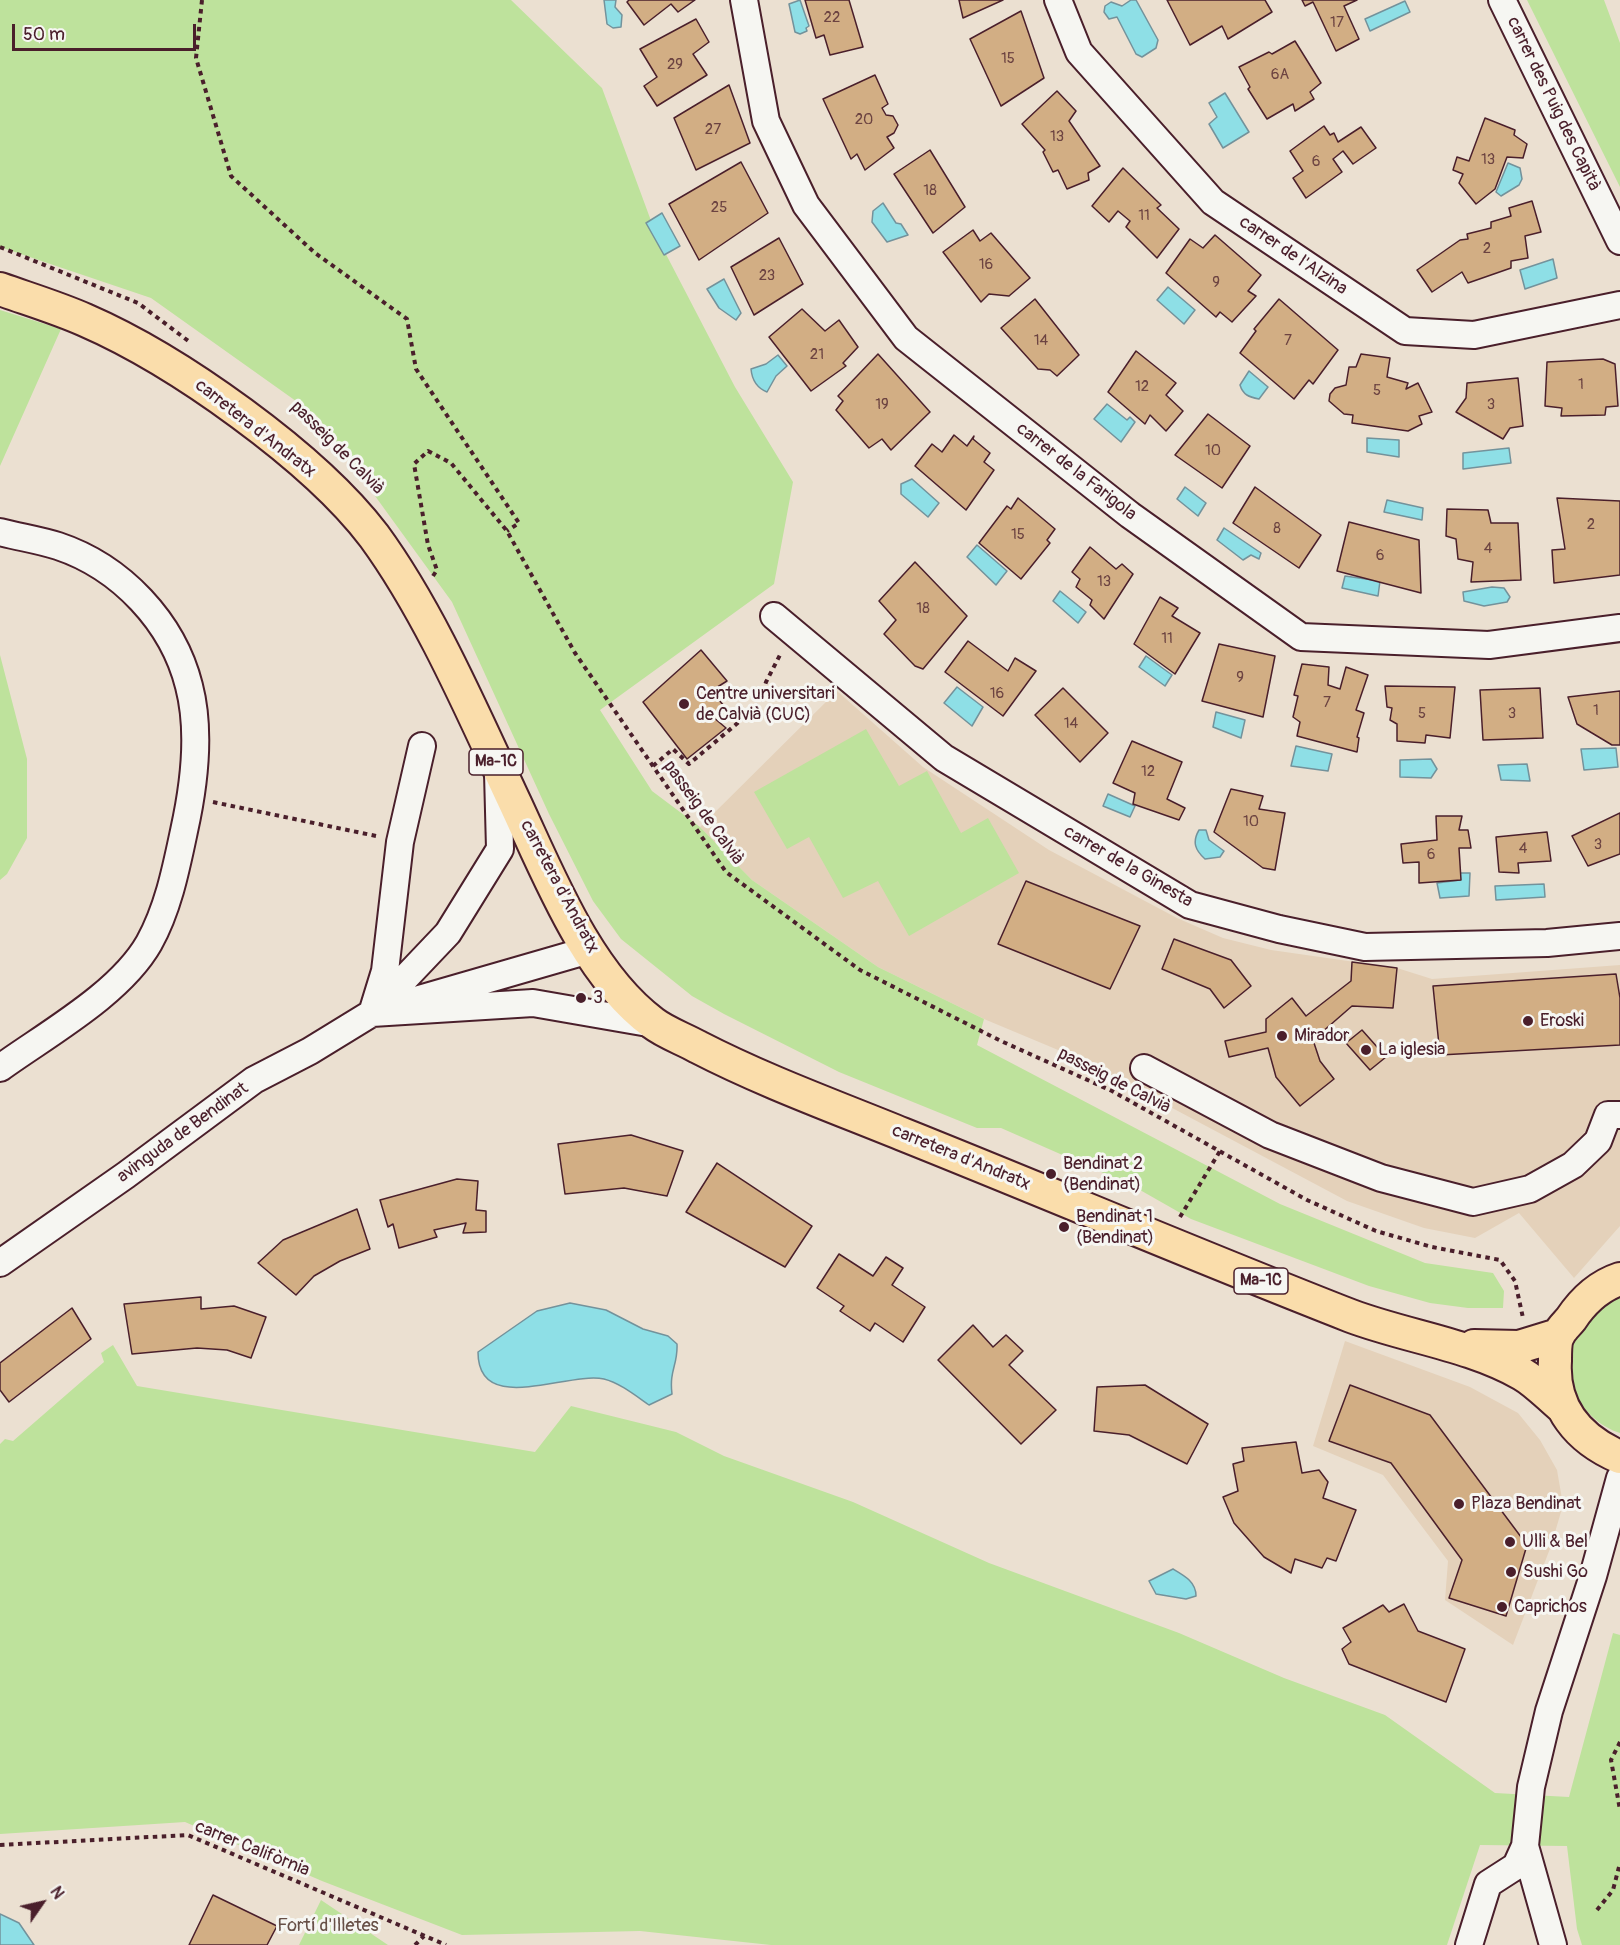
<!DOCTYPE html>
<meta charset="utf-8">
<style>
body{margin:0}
#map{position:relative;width:1620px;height:1945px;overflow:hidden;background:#ebe0d1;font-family:Pangolin,sans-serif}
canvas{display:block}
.north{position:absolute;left:12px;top:1873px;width:60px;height:60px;-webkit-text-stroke:4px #f6f6f2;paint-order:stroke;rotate:56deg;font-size:16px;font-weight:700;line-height:24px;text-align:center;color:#4a1f2b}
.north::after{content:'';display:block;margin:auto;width:21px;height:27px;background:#4a1f2b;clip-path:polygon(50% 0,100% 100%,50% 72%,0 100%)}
.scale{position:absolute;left:12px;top:24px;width:184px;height:27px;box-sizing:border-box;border:3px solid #4a1f2b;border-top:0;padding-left:8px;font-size:18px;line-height:21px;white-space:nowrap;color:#4a1f2b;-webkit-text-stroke:4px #f6f6f2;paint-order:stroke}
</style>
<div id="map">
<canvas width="1620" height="1945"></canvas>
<div class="north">N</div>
<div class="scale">50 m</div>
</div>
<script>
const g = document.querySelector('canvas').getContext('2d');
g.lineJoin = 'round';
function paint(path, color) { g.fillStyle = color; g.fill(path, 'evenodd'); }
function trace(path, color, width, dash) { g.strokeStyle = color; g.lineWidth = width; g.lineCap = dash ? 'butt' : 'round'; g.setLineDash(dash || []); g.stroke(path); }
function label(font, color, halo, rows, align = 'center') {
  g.font = font + ' Pangolin,sans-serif'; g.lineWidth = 6; g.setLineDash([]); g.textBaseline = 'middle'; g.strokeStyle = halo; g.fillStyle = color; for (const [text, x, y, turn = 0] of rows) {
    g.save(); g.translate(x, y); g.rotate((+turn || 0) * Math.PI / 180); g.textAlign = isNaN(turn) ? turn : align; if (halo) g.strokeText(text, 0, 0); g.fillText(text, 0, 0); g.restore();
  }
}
paint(new Path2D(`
 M 837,691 L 923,767 L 1049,850 L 1177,918 L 1223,938 L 1271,950 L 1397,968 L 1432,979 L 1620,965 L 1620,1226 L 1574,1278 L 1519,1213 L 1475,1238 L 1424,1228 L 1347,1201 L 1082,1060 L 984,1019 L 878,967 L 752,880 L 700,827 Z
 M 1345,1341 L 1470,1387 L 1518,1413 L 1540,1440 L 1557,1470 L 1563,1505 L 1551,1546 L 1513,1645 L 1445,1600 L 1448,1561 L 1383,1475 L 1313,1446 Z`), '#e4d1ba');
paint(new Path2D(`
 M 0,0 L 511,0 L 602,88 L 657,237 L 735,387 L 793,482 L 774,584 L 600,710 L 652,791 L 700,827 L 752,880 L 878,967 L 984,1019 L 977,1045 L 1280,1204 L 1425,1263 L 1493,1273 L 1504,1291 L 1503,1308 L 1468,1308 L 1430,1303 L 1369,1286 L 1191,1219 L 1133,1186 L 1001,1128 L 977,1128 L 839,1072 L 724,1014 L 692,996 L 621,939 L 593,901 L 549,814 L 452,602 L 317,416 L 151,298 L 0,247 Z
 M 1527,0 L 1604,0 L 1620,43 L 1620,187 Z
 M 0,310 L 61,329 L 0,466 Z
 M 0,655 L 27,759 L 27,838 L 7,874 L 0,880 Z
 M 866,729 L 899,786 L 927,771 L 961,833 L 988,818 L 1019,873 L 909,936 L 878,881 L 843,898 L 809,837 L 787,849 L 754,792 Z
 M 1620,1295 L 1620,1433 C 1583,1421 1556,1377 1573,1339 C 1577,1329 1594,1309 1603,1302 C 1607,1299 1615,1297 1620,1295 Z
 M 113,1345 L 137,1386 L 535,1452 L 571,1406 L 676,1432 L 724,1456 L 853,1502 L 989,1563 L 1179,1633 L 1284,1678 L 1385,1715 L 1495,1793 L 1569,1797 L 1613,1633 L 1620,1635 L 1620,1945 L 1582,1945 L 1577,1929 L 1567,1846 L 1480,1845 L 1447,1945 L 771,1945 L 640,1931 L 462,1935 L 322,1881 L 185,1822 L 0,1834 L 0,1444 L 5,1439 L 13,1441 L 104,1362 L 101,1353 Z
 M 321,1900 L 388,1945 L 299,1945 Z`), '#bee29c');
const water = new Path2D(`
 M 604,0 L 616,0 L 615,7 L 622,15 L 621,27 L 613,28 L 607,24 Z
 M 800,0 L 809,26 L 806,28 L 807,31 L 800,34 L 795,32 L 789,4 Z
 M 1131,0 L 1136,0 L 1158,40 L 1156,48 L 1142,57 L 1136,54 L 1117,17 L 1109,19 L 1104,12 L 1105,6 L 1111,2 L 1122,6 Z
 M 1405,1 L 1410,12 L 1370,31 L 1365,19 Z
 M 1225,93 L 1249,132 L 1223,148 L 1209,124 L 1217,117 L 1209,103 Z
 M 1508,163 L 1520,168 L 1522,179 L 1519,185 L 1501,196 L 1496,192 Z
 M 883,203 L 896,223 L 901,224 L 908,235 L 887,242 L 872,222 L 873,211 Z
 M 662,213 L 680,246 L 664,255 L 646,223 Z
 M 1553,259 L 1557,278 L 1525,289 L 1520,270 Z
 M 724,279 L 741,313 L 736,320 L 719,308 L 707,289 Z
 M 1168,287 L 1195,310 L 1184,324 L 1157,300 Z
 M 778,355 L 787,366 L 776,376 L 767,392 C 757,388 752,380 751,369 L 766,364 Z
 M 1249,371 L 1268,387 L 1259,399 C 1249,397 1243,395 1240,385 Z
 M 1107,404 L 1127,420 L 1130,417 L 1135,422 L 1121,442 L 1094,419 Z
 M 1367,438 L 1399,440 L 1399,457 L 1367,452 Z
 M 1509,448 L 1511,463 L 1463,469 L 1463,453 Z
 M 912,479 L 939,503 L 928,517 L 901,494 L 901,484 Z
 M 1185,487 L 1206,503 L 1198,516 L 1177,499 Z
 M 1387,500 L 1423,508 L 1422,520 L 1384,512 Z
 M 1224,528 L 1261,553 L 1259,559 L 1251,555 L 1243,560 L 1217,540 Z
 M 977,545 L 1007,571 L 996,585 L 967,557 Z
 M 1345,576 L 1380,581 L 1378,596 L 1342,588 Z
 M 1492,587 L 1504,588 L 1510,597 L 1507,602 L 1484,606 L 1464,601 L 1463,592 Z
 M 1060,591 L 1086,612 L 1078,623 L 1053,601 Z
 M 1146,656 L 1172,675 L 1165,686 L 1139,667 Z
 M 957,687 L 983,707 L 972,726 L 944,703 Z
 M 1216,712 L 1245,720 L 1241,738 L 1213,727 Z
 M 1296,746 L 1332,754 L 1328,771 L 1291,766 Z
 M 1616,748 L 1618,767 L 1584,770 L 1581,749 Z
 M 1431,759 L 1437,769 L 1431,778 L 1400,777 L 1400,760 Z
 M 1527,764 L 1530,781 L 1501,780 L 1498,765 Z
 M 1108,794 L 1135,806 L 1130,817 L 1103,806 Z
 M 1199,830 L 1206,830 L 1209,840 L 1224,851 L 1220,857 L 1205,859 C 1195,850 1192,842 1199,830 Z
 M 1460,873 L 1470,873 L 1469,896 L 1440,898 L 1437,883 L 1460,880 Z
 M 1544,884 L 1545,897 L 1496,900 L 1495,886 Z
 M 570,1303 L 606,1310 L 643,1329 L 668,1336 L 677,1344 C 678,1365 669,1370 672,1394 L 649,1405 C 636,1396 620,1383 604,1379 C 567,1371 478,1417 478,1352 L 537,1311 Z
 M 1173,1569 C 1185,1576 1196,1582 1196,1596 L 1186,1599 L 1156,1594 L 1149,1581 Z
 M 0,1914 L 19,1923 L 34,1945 L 0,1945 Z`);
paint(water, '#8edfe6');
trace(water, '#73929b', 1.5);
const building = new Path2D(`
 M 629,0 L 695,0 L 678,12 L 671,4 L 644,25 L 627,2 Z
 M 805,0 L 849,0 L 863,47 L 830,55 L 824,35 L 816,38 Z
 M 959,0 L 1003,0 L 963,18 Z
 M 1167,0 L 1265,0 L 1272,12 L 1228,39 L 1222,26 L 1190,45 Z
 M 1302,0 L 1357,0 L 1344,6 L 1359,39 L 1336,51 L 1313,2 L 1305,6 Z
 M 1021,11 L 1044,78 L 1001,106 L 970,39 Z
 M 696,19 L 709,42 L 693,54 L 707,75 L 657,106 L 644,86 L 657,77 L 640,49 Z
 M 1295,41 L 1321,83 L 1310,92 L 1314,99 L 1295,111 L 1293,104 L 1267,119 L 1248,89 L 1250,87 L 1239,67 L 1269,52 L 1272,54 Z
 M 875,75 L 888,104 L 882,108 L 886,115 L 893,116 L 898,125 L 894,133 L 887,137 L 894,148 L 865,170 L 857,154 L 851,159 L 823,99 Z
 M 729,85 L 750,143 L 696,170 L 674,118 Z
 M 1057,91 L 1076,111 L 1069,121 L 1100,166 L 1088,173 L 1089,180 L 1067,189 L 1058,170 L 1053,172 L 1043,152 L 1045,150 L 1022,124 Z
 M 1485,118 L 1515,130 L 1514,135 L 1527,144 L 1523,158 L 1507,157 L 1495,189 L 1476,204 L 1459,183 L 1463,174 L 1453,170 L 1457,157 L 1469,161 Z
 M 1324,126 L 1330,135 L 1334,133 L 1338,142 L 1361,127 L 1376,148 L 1353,164 L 1343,151 L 1333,159 L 1342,172 L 1306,198 L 1293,178 L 1303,171 L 1290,151 Z
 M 930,150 L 965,207 L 933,233 L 894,174 Z
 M 741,162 L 768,213 L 699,260 L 669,204 Z
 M 1123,168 L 1161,205 L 1157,208 L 1179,229 L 1157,258 L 1126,227 L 1130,221 L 1118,211 L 1109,222 L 1092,206 Z
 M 1532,201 L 1541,232 L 1525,236 L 1528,258 L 1511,261 L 1511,268 L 1468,283 L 1462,272 L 1432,292 L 1417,270 L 1460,240 L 1468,239 L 1467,234 L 1491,228 L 1491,222 L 1511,216 L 1509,208 Z
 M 973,230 L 980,241 L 991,233 L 1030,278 L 1009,296 L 989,294 L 981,302 L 943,252 Z
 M 1215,235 L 1261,275 L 1248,291 L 1256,296 L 1232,322 L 1220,312 L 1216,317 L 1166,273 L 1190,239 L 1203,248 Z
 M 779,238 L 803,284 L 754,315 L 731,267 Z
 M 1035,299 L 1079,355 L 1057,376 L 1050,370 L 1038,369 L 1001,328 Z
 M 1279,299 L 1338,350 L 1313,384 L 1309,380 L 1294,399 L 1240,353 L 1256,331 L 1254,329 Z
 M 802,309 L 825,331 L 839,320 L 858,347 L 843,363 L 846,366 L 811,391 L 769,337 Z
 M 1136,351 L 1176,383 L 1166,395 L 1183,411 L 1166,431 L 1150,415 L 1145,424 L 1108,392 Z
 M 878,354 L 930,412 L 891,450 L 882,439 L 869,448 L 836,410 L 843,401 L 838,396 Z
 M 1361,354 L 1390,358 L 1387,377 L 1408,383 L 1406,389 L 1418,383 L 1432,412 L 1419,416 L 1422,424 L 1408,431 L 1352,423 L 1353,415 L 1344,414 L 1329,401 L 1330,394 L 1335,388 L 1346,385 L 1349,367 L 1356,367 Z
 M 1603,359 L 1615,364 L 1618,406 L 1606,407 L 1605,415 L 1561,416 L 1562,408 L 1545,406 L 1547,362 Z
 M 1518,378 L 1523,426 L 1510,428 L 1503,439 L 1456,412 L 1466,398 L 1467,383 Z
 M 1208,414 L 1250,446 L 1222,488 L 1175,455 Z
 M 954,435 L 967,446 L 974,436 L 973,439 L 990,453 L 984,462 L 994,470 L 966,510 L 915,466 L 932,444 L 942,452 Z
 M 1255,487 L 1321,535 L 1299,568 L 1233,523 Z
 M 1018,498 L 1055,529 L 1047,540 L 1050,543 L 1021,579 L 979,543 L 1007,506 L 1011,509 Z
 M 1557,498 L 1620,501 L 1620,575 L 1554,583 L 1552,550 L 1565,549 Z
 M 1447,509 L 1488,510 L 1491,523 L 1518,523 L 1521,580 L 1471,582 L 1473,562 L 1458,559 L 1456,539 L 1446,536 Z
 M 1349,522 L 1419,540 L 1421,593 L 1337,571 Z
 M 1090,547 L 1116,569 L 1122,564 L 1133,574 L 1104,619 L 1090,605 L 1092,600 L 1076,587 L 1080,579 L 1072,572 Z
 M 915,562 L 967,616 L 923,669 L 915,666 L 884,634 L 896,620 L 879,601 Z
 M 1160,597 L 1178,608 L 1172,616 L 1200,633 L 1175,674 L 1134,644 Z
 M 968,641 L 1008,671 L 1015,658 L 1036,671 L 1003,716 L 945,672 Z
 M 1219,644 L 1275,656 L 1263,717 L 1202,701 Z
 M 701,650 L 727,681 L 711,691 L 725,707 L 713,717 L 726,728 L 687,759 L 643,702 Z
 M 1302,664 L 1329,667 L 1328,685 L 1340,689 L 1346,667 L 1368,675 L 1356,710 L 1364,713 L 1357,737 L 1359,738 L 1357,752 L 1297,736 L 1300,722 L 1293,717 L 1298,696 L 1294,695 Z
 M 1385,686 L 1455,687 L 1450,738 L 1426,735 L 1425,743 L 1397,741 L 1397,724 L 1390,720 L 1392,708 L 1387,707 Z
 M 1063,688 L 1108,733 L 1080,762 L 1035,715 Z
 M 1540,688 L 1543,738 L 1483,740 L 1480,690 Z
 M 1620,691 L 1620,745 L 1612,745 L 1577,724 L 1568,697 Z
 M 1132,741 L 1182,762 L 1167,799 L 1185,808 L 1179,820 L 1133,804 L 1135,793 L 1113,783 Z
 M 1231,789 L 1263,796 L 1259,809 L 1285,813 L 1275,870 L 1263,868 L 1214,832 Z
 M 1620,813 L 1620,854 L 1588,866 L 1572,836 Z
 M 1436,816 L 1462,816 L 1459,830 L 1468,830 L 1471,848 L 1459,848 L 1461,880 L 1419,883 L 1419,862 L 1403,863 L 1401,844 L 1437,840 Z
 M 1547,832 L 1551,861 L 1518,863 L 1519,873 L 1499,872 L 1496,837 Z
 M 1026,881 L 1140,926 L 1110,989 L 998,944 Z
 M 1174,939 L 1231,960 L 1251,986 L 1224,1008 L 1210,989 L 1162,969 Z
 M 1352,962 L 1397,968 L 1393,1008 L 1352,1006 L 1313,1040 L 1320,1061 L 1334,1079 L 1300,1106 L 1276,1077 L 1268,1048 L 1229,1057 L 1225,1041 L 1266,1032 L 1266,1019 L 1292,998 L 1306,1016 L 1351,981 Z
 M 1616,974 L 1620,998 L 1620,1045 L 1440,1055 L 1433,986 Z
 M 1362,1030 L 1386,1057 L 1370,1070 L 1346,1043 Z
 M 631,1135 L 683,1151 L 667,1196 L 624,1188 L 565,1194 L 558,1144 Z
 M 717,1163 L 812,1226 L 785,1267 L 686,1212 Z
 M 457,1179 L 478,1181 L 476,1210 L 486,1211 L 486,1232 L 463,1233 L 466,1223 L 434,1230 L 437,1237 L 399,1248 L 393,1224 L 388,1227 L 380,1200 Z
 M 357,1209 L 370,1249 L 340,1261 L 314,1276 L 296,1295 L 258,1263 L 283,1240 Z
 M 839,1254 L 873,1276 L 886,1257 L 903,1268 L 892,1285 L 925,1307 L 903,1342 L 875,1323 L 870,1331 L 840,1311 L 844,1306 L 817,1288 Z
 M 201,1297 L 201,1309 L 234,1306 L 266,1317 L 251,1358 L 227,1350 L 197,1348 L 132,1354 L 124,1304 Z
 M 72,1308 L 91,1339 L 9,1402 L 0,1390 L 0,1363 Z
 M 973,1325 L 993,1347 L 1006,1335 L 1023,1351 L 1009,1365 L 1056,1410 L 1021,1444 L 938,1360 Z
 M 1145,1385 L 1208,1424 L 1187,1464 L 1129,1435 L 1094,1431 L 1097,1387 Z
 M 1350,1385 L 1430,1415 L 1527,1545 L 1506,1616 L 1449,1598 L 1462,1560 L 1391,1463 L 1329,1441 Z
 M 1296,1442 L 1302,1473 L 1319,1470 L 1328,1482 L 1323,1498 L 1356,1510 L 1336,1561 L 1327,1558 L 1322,1568 L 1295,1559 L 1291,1573 L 1264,1557 L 1234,1523 L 1223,1497 L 1238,1491 L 1233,1464 L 1244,1461 L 1242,1448 Z
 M 1404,1604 L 1418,1631 L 1465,1649 L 1446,1702 L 1349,1664 L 1342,1649 L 1351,1642 L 1343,1628 L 1383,1605 L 1389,1612 Z
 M 213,1895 L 277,1926 L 267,1945 L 189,1945 Z`);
paint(building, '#d2ae84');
trace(building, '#4a1f2b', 1.5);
const minor = new Path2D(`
 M 744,0 L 766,121 L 806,205 L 906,338 L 1130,515 L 1301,637 L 1489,645 L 1620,628
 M 1058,0 L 1079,52 L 1213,202 L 1405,331 L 1474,335 L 1620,305
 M 1502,0 L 1620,241
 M 0,532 C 19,537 39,540 58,546 C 121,567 173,622 189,686 C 201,732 194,786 184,831 C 176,869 168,909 149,943 C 120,994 47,1034 0,1068
 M 774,616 L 944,758 L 1190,905 L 1279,929 L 1365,947 L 1547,943 L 1620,936
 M 416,1000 L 589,950
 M 373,1010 L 385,971 L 400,842 L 422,746
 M 372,1013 L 533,1003 L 654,1024
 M 1144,1068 L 1270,1135 L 1381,1178 L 1473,1202 L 1530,1189 L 1573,1165 L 1598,1141 L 1608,1115 L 1620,1115
 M 0,1263 L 126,1175 L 254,1080 L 310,1051 L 372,1013 L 448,933 L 500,849 L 498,773
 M 1469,1945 L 1488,1884 L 1516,1866 L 1525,1846
 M 1553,1945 L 1525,1846 L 1531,1787 L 1549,1711 L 1593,1576 L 1620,1478`);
const major = new Path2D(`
 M 0,289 C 28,299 58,308 85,320 C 177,360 314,457 374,536 C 431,614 474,716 515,803 C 549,876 587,974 653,1023 C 666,1033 684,1039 698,1047 C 764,1081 833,1106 902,1134 C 1052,1194 1200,1257 1351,1316 C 1407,1337 1469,1344 1522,1374 C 1536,1382 1548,1395 1561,1406
 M 1620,1279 C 1599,1286 1583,1301 1571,1319 C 1567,1324 1562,1328 1559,1334 C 1555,1340 1555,1353 1555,1361 C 1552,1408 1578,1439 1620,1457
 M 1474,1346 L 1519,1347 L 1558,1335`);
trace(minor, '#4a1f2b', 30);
trace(major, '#4a1f2b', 36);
trace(new Path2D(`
 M 202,0 L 196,58 L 231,176 L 315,253 L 407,319 L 416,369 L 519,523 L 507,531
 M 0,247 L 138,303 L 191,343
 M 433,576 L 437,570 L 428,545 L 414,464 L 428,451 L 451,463 L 507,531 L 575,653 L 726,872 L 860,970 L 1001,1041 L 1112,1091 L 1307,1200 L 1376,1231 L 1432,1247 L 1500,1260 L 1515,1281 L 1523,1318
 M 653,766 L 673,749 L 689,764 L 759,705 L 766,682 L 781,653
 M 213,802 L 376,836
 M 1180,1217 L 1220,1151
 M 1620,1742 L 1611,1760 L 1620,1810
 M 0,1845 L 188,1835 L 446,1945
 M 1597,1910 L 1613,1890 L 1620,1863
 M 415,1945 L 424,1936`), '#4a1f2b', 4, [4.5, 4.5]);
trace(minor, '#f6f6f2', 26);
trace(major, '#faddab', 32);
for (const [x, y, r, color] of [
 [684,704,6,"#4a1f2b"],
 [581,998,6,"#4a1f2b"],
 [1528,1021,6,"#4a1f2b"],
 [1282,1036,6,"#4a1f2b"],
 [1366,1050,6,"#4a1f2b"],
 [1051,1174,6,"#4a1f2b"],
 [1064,1227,6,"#4a1f2b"],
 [1459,1504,6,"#4a1f2b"],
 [1510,1542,6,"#4a1f2b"],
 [1511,1572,6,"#4a1f2b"],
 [1502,1607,6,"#4a1f2b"]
]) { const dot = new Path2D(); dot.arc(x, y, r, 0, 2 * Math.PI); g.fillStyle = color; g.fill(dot); trace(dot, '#f6f6f2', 2); }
label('15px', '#6c4341', null, [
 ["22",832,18],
 ["17",1337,23],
 ["15",1008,59],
 ["29",675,65],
 ["6A",1280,75],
 ["20",864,120],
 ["27",713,130],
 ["13",1057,137],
 ["13",1488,160],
 ["6",1316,162],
 ["18",930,191],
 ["25",719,208],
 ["11",1144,216],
 ["2",1487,249],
 ["16",986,265],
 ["23",767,276],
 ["9",1216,283],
 ["14",1041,341],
 ["7",1288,341],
 ["21",817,355],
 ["1",1581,385],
 ["12",1142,387],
 ["5",1377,391],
 ["19",882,405],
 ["3",1491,405],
 ["10",1213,451],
 ["2",1591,525],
 ["8",1277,529],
 ["15",1018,535],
 ["4",1488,549],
 ["6",1380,556],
 ["13",1104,582],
 ["18",923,609],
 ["11",1167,639],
 ["9",1240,678],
 ["16",997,694],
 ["7",1327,703],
 ["1",1596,711],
 ["5",1422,714],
 ["3",1512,714],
 ["14",1071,724],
 ["12",1148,772],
 ["10",1251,822],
 ["3",1598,845],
 ["4",1523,849],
 ["6",1431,855]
]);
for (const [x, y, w] of [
 [496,762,54],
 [1261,1281,54]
]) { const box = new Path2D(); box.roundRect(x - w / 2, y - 13, w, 26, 4.5); g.fillStyle = '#f6f6f2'; g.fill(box); trace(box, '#4a1f2b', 1.5); }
label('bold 16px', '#4a1f2b', null, [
 ["Ma-1C",496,762],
 ["Ma-1C",1261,1281]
]);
label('18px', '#4a1f2b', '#f6f6f2', [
 ["carrer des Puig des Capità",1553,104,64],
 ["carrer de l'Alzina",1293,256,34],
 ["carretera d'Andratx",255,429,38],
 ["passeig de Calvià",337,448,45],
 ["carrer de la Farigola",1076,472,38],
 ["passeig de Calvià",703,813,54],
 ["carrer de la Ginesta",1128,867,30],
 ["carretera d'Andratx",559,887,62],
 ["passeig de Calvià",1114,1081,27],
 ["avinguda de Bendinat",183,1133,-36],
 ["carretera d'Andratx",961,1158,22],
 ["carrer Califòrnia",252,1849,22]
]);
label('18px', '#4a1f2b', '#f6f6f2', [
 ["Centre universitari",696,694],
 ["de Calvià (CUC)",696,715],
 ["3",593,998],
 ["Eroski",1540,1021],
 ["Mirador",1294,1036],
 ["La iglesia",1378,1050],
 ["Bendinat 2",1063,1164],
 ["(Bendinat)",1063,1185],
 ["Bendinat 1",1076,1217],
 ["(Bendinat)",1076,1238],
 ["Plaza Bendinat",1471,1504],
 ["Ulli & Bel",1522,1542],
 ["Sushi Go",1523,1572],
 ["Caprichos",1514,1607]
], 'left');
label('18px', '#675047', '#f6f6f2', [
 ["Fortí d'Illetes",328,1926]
]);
</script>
